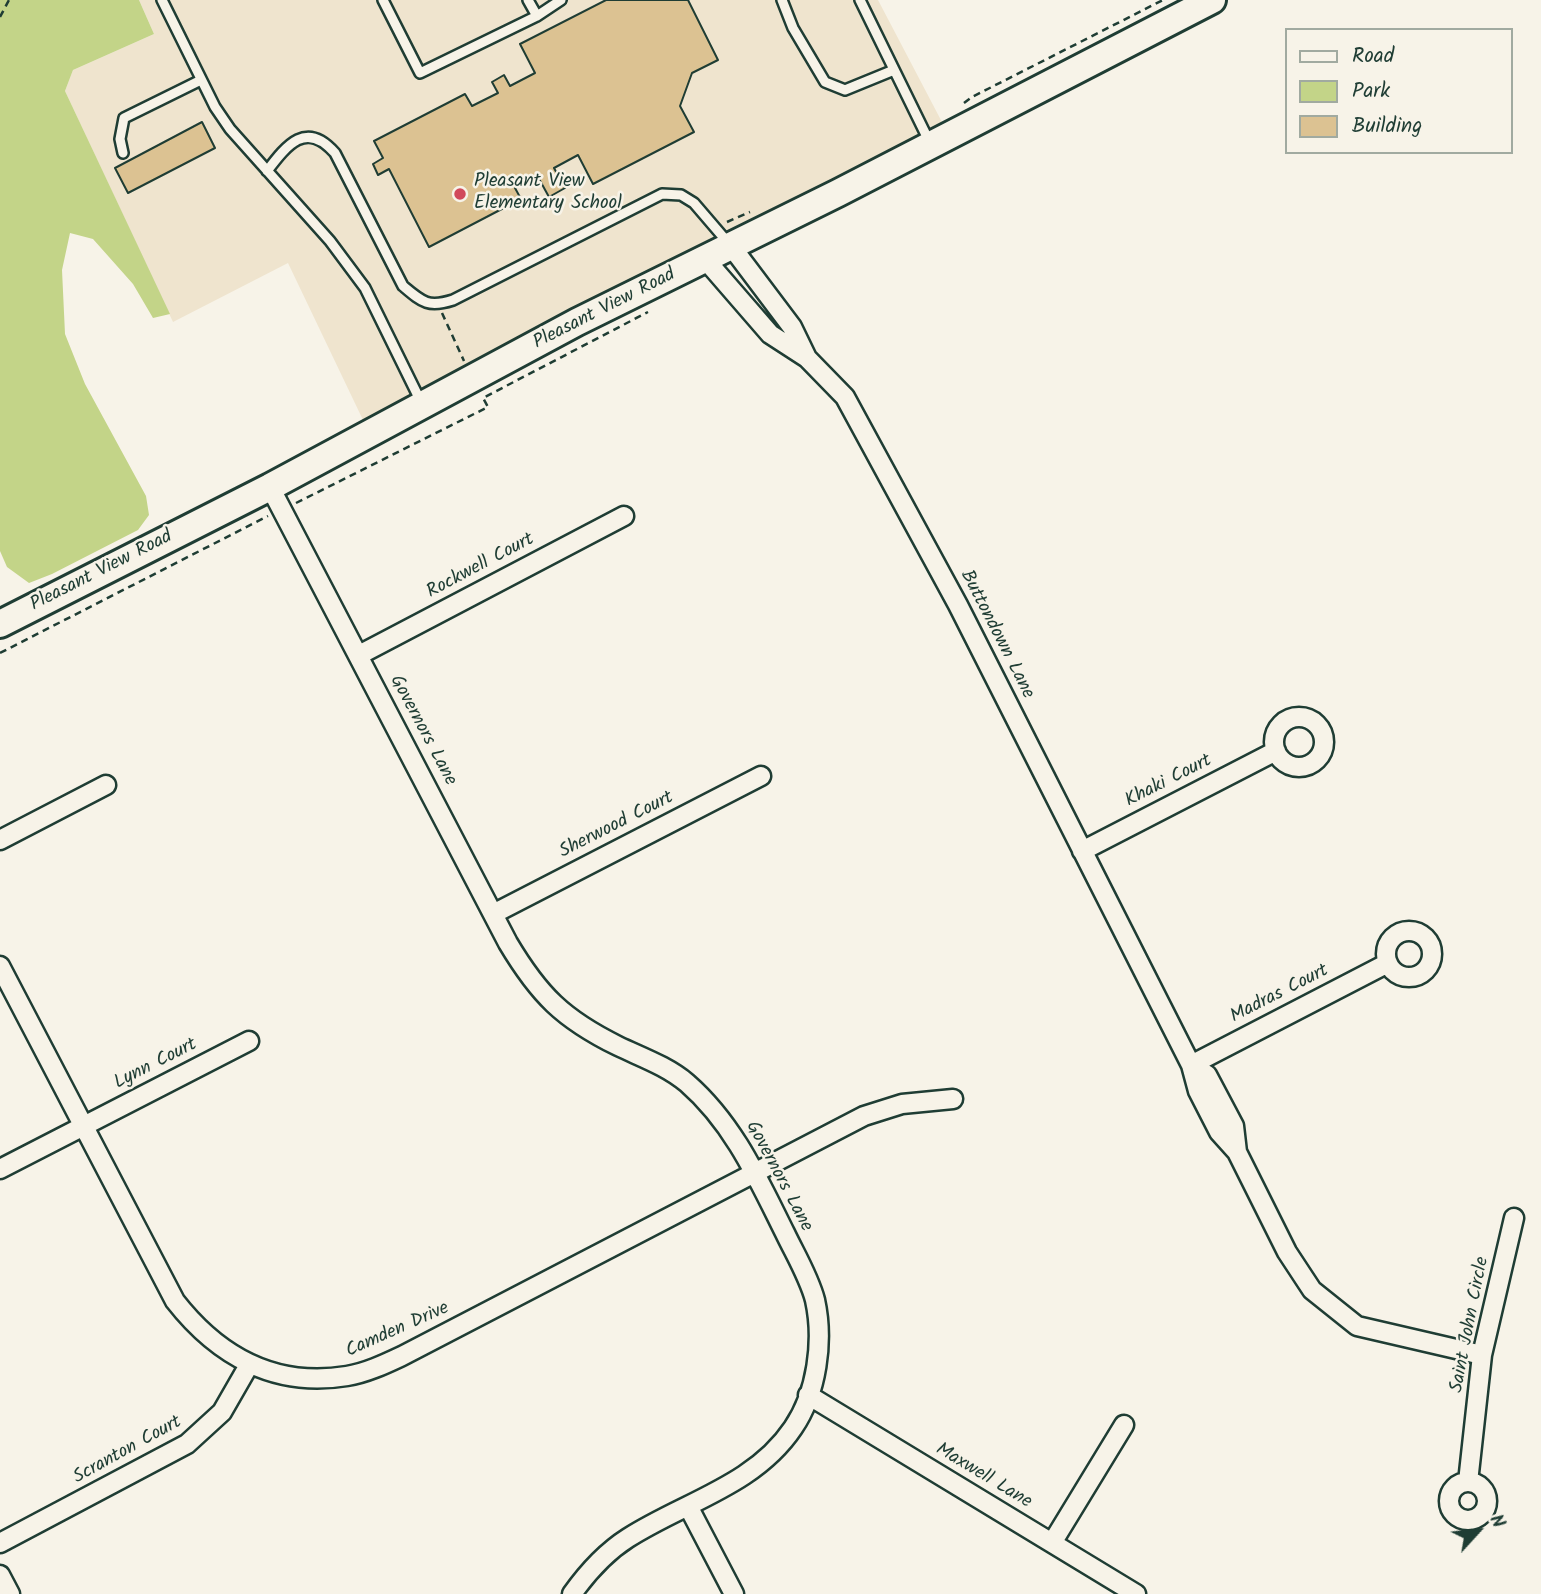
<!DOCTYPE html>
<style>
body{margin:0}
#map{position:relative;width:1541px;height:1594px;overflow:hidden;background:#f7f3e8;font-family:Kalam,sans-serif}
canvas{display:block}
.legend{position:absolute;left:1285px;top:28px;width:228px;height:126px;box-sizing:border-box;background:#f7f3e8;border:2px solid #a1aaa0;margin:0;padding:9px 12px;list-style:none;font-size:21px;color:#1f3d34}
.legend li{display:flex;align-items:center;gap:14px;height:35px}
.legend b{width:35px;border:2px solid #a1aaa0}
.north{position:absolute;left:1443px;top:1496px;width:70px;height:70px;-webkit-text-stroke:5px #f7f3e8;paint-order:stroke;rotate:63deg;font-size:19px;font-weight:700;line-height:28px;text-align:center;color:#1f3d34}
.north::after{content:'';display:block;margin:auto;width:24px;height:32px;background:#1f3d34;clip-path:polygon(50% 0,100% 100%,50% 72%,0 100%)}
</style>
<div id="map">
<canvas width="1541" height="1594"></canvas>
<ul class="legend">
<li><b style="height:9px;background:#f7f3e8"></b>Road</li>
<li><b style="height:19px;background:#c3d488"></b>Park</li>
<li><b style="height:19px;background:#dcc292"></b>Building</li>
</ul>
<div class="north">N</div>
</div>
<script>
const g = document.querySelector('canvas').getContext('2d');
g.lineJoin = 'round';
function paint(path, color) { g.fillStyle = color; g.fill(path, 'evenodd'); }
function trace(path, color, width, dash) { g.strokeStyle = color; g.lineWidth = width; g.lineCap = dash ? 'butt' : 'round'; g.setLineDash(dash || []); g.stroke(path); }
function label(font, color, halo, rows, align = 'center') {
  g.font = font + ' Kalam,sans-serif'; g.lineWidth = 5; g.setLineDash([]); g.textBaseline = 'middle'; g.strokeStyle = halo; g.fillStyle = color; for (const [text, x, y, turn = 0] of rows) {
    g.save(); g.translate(x, y); g.rotate((+turn || 0) * Math.PI / 180); g.textAlign = isNaN(turn) ? turn : align; if (halo) g.strokeText(text, 0, 0); g.fillText(text, 0, 0); g.restore();
  }
}
paint(new Path2D(`
 M 139,0 L 878,0 L 943,124 L 363,420 L 288,263 L 173,322 L 65,91 L 73,70 L 154,34 Z`), '#efe4ce');
paint(new Path2D(`
 M 0,0 L 139,0 L 154,34 L 73,70 L 65,91 L 170,314 L 153,318 L 133,284 L 93,239 L 70,233 L 62,270 L 65,334 L 85,384 L 146,496 L 149,515 L 138,530 L 52,574 L 29,583 L 7,567 L 0,551 Z`), '#c3d488');
const building = new Path2D(`
 M 606,0 L 688,0 L 718,60 L 692,73 L 680,106 L 694,132 L 593,184 L 578,155 L 554,168 L 565,188 L 549,197 L 538,177 L 515,188 L 521,199 L 429,247 L 389,169 L 378,175 L 373,164 L 383,158 L 374,141 L 465,94 L 472,106 L 498,93 L 492,82 L 504,75 L 510,86 L 535,73 L 520,44 Z
 M 202,122 L 215,148 L 128,193 L 115,168 Z`);
paint(building, '#dcc292');
trace(building, '#1f3d34', 2);
const lane = new Path2D(`
 M 162,0 L 215,107 L 230,129 L 330,241 L 365,288 L 422,404
 M 383,0 L 420,73 L 537,16 L 561,0
 M 528,0 L 537,16
 M 782,0 L 793,28 L 825,82 L 845,90 L 894,70
 M 860,0 L 930,143
 M 123,153 L 120,139 L 124,118 L 201,80
 M 267,171 C 287,145 306,120 335,153 L 403,286 C 422,302 428,308 453,300 L 662,194 L 681,195 L 694,203 L 730,245`);
const street = new Path2D(`
 M 731,246 L 792,327 L 807,358 L 845,397 L 958,605 L 1191,1065 L 1198,1091 L 1219,1132 L 1237,1152 L 1287,1252 L 1312,1290 L 1357,1326 L 1482,1355
 M 705,259 L 770,334 L 807,358
 M 270,487 L 508,943 C 539,995 563,1019 618,1046 C 641,1057 667,1066 687,1083 C 734,1124 758,1179 785,1233 C 795,1254 809,1277 815,1300 C 824,1341 817,1393 793,1428 C 754,1486 684,1502 628,1538 C 606,1552 587,1573 572,1594
 M 359,655 L 624,516
 M1274 742a25 25 0 1 1 50 0a25 25 0 1 1-50 0Z
 M 0,840 L 106,785
 M 1082,851 L 1276,751
 M 493,914 L 761,776
 M1386 954a23 23 0 1 1 46 0a23 23 0 1 1-46 0Z
 M 0,966 L 175,1301 C 218,1356 275,1388 347,1376 C 366,1373 385,1364 402,1356 L 864,1116 L 902,1104 L 953,1099
 M 1191,1065 L 1388,963
 M 1191,1065 L 1207,1075 L 1234,1126 L 1237,1152
 M 0,1169 L 249,1041
 M 808,1395 L 1136,1594
 M1449 1501a19 19 0 1 1 38 0a19 19 0 1 1-38 0Z
 M 1468,1482 L 1482,1355 L 1514,1218
 M 688,1506 L 734,1594
 M 0,1543 L 187,1444 L 222,1412 L 249,1365
 M 1052,1543 L 1124,1425
 M 0,1575 L 10,1594`);
const secondary = new Path2D(`
 M 0,624 L 270,487 L 577,322 L 838,193 L 1212,0`);
trace(lane, '#1f3d34', 14);
trace(street, '#1f3d34', 23);
trace(secondary, '#1f3d34', 32);
trace(new Path2D(`
 M 0,17 L 9,0
 M 964,103 L 972,97 L 1163,0
 M 727,222 L 750,212
 M 442,313 L 464,361
 M 296,503 L 488,407 L 483,398 L 648,312
 M 0,653 L 268,516`), '#1f3d34', 2.5, [7, 5]);
trace(lane, '#f7f3e8', 9);
trace(street, '#f7f3e8', 18);
trace(secondary, '#f7f3e8', 26);
for (const [x, y, r, color] of [
 [460,194,7,"#d1495b"]
]) { const dot = new Path2D(); dot.arc(x, y, r, 0, 2 * Math.PI); g.fillStyle = color; g.fill(dot); trace(dot, '#f7f3e8', 2.5); }
label('19px', '#1f3d34', '#f7f3e8', [
 ["Pleasant View",474,183],
 ["Elementary School",474,205]
], 'left');
label('19px', '#1f3d34', '#f7f3e8', [
 ["Pleasant View Road",605,310,-27],
 ["Rockwell Court",481,567,-28],
 ["Pleasant View Road",102,572,-27],
 ["Buttondown Lane",996,635,63],
 ["Governors Lane",422,731,62],
 ["Khaki Court",1169,782,-27],
 ["Sherwood Court",617,826,-27],
 ["Madras Court",1280,995,-27],
 ["Lynn Court",156,1065,-27],
 ["Governors Lane",778,1177,62],
 ["Saint John Circle",1471,1325,-79],
 ["Camden Drive",398,1331,-24],
 ["Scranton Court",128,1451,-29],
 ["Maxwell Lane",983,1477,31]
]);
</script>
